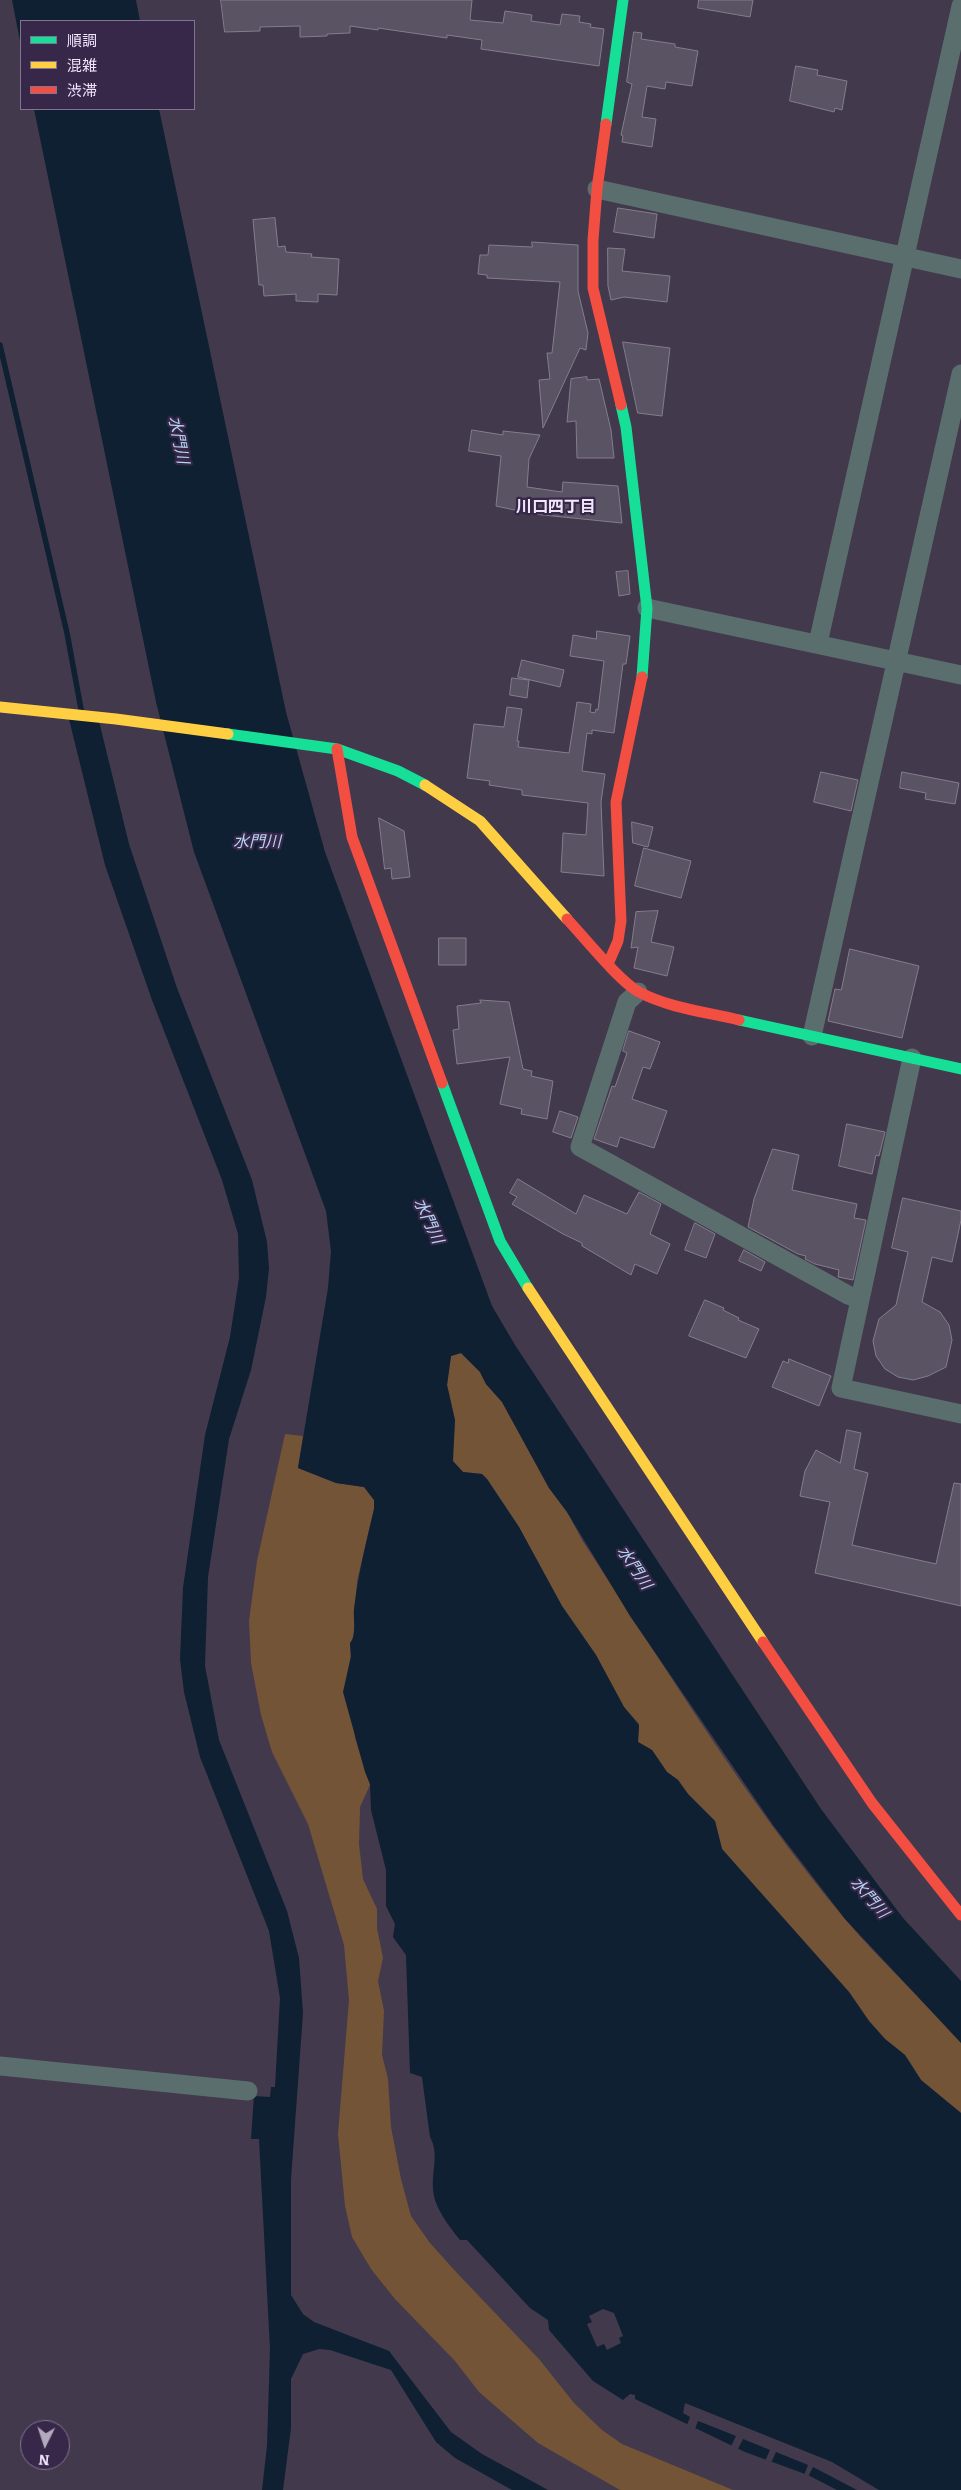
<!DOCTYPE html>
<meta charset="utf-8">
<style>
body{margin:0}
#map{position:relative;width:961px;height:2490px;overflow:hidden;background:#42394c;font-family:Bitter,"Noto Sans JP",serif}
canvas{display:block}
.legend{position:absolute;left:20px;top:20px;width:175px;height:90px;box-sizing:border-box;background:#372749;border:1px solid #817391;margin:0;padding:6px 9px;list-style:none;font-size:15px;color:#f0e6fd}
.legend li{display:flex;align-items:center;gap:10px;height:25px}
.legend b{width:25px;border:1px solid #817391}
.north{position:absolute;left:20px;top:2420px;width:50px;height:50px;box-sizing:border-box;background:#372749;border:1px solid #817391;border-radius:50%;rotate:184deg;font-size:14px;font-weight:700;line-height:20px;text-align:center;color:#f0e6fd}
.north::after{content:'';display:block;margin:auto;width:18px;height:22px;background:#b3a9bf;clip-path:polygon(50% 0,100% 100%,50% 72%,0 100%)}
</style>
<div id="map">
<canvas width="961" height="2490"></canvas>
<ul class="legend">
<li><b style="height:6px;background:#16e098"></b>順調</li>
<li><b style="height:6px;background:#ffcf43"></b>混雑</li>
<li><b style="height:6px;background:#f24e42"></b>渋滞</li>
</ul>
<div class="north">N</div>
</div>
<script>
const g = document.querySelector('canvas').getContext('2d');
g.lineJoin = 'round';
function paint(path, color) { g.fillStyle = color; g.fill(path, 'evenodd'); }
function trace(path, color, width, dash) { g.strokeStyle = color; g.lineWidth = width; g.lineCap = dash ? 'butt' : 'round'; g.setLineDash(dash || []); g.stroke(path); }
function label(font, color, halo, rows, align = 'center') {
  g.font = font + ' Bitter,"Noto Sans JP",serif'; g.lineWidth = 4.5; g.setLineDash([]); g.textBaseline = 'middle'; g.strokeStyle = halo; g.fillStyle = color; for (const [text, x, y, turn = 0] of rows) {
    g.save(); g.translate(x, y); g.rotate((+turn || 0) * Math.PI / 180); g.textAlign = isNaN(turn) ? turn : align; if (halo) g.strokeText(text, 0, 0); g.fillText(text, 0, 0); g.restore();
  }
}
paint(new Path2D(`
 M 461,1353 L 480,1372 L 486,1384 L 502,1402 L 549,1488 L 567,1512 L 582,1540 C 666,1668 746,1801 845,1919 C 881,1962 924,2000 961,2043 L 961,2113 L 921,2080 L 905,2055 L 885,2039 L 869,2021 L 849,1992 L 722,1849 L 715,1821 L 688,1794 L 678,1780 L 667,1772 L 652,1750 L 638,1742 L 639,1724 L 624,1707 L 596,1655 L 562,1606 L 519,1527 L 487,1479 L 482,1474 L 463,1472 L 452,1461 L 455,1420 L 447,1385 L 451,1356 Z
 M 285,1434 L 303,1436 L 298,1468 L 336,1483 L 364,1487 L 374,1500 L 374,1509 L 357,1581 L 354,1629 L 353,1640 L 350,1643 L 355,1738 L 370,1785 L 360,1807 L 359,1844 L 363,1879 L 377,1909 L 377,1928 L 383,1958 L 378,1981 L 384,2011 L 382,2055 L 388,2079 L 391,2127 L 401,2179 L 411,2216 L 430,2243 L 457,2273 L 539,2359 L 574,2403 L 602,2430 L 622,2444 L 733,2490 L 620,2490 L 538,2443 L 479,2392 L 455,2361 L 395,2299 L 371,2269 L 352,2237 L 345,2206 L 338,2134 L 349,2000 L 344,1945 L 308,1824 L 272,1752 L 261,1715 L 251,1663 L 249,1621 L 257,1561 Z`), '#745436');
paint(new Path2D(`
 M 12,0 L 136,0 L 140,21 L 21,21 L 21,46 Z
 M 34,109 L 159,109 L 286,712 L 325,852 L 492,1306 L 515,1345 L 821,1809 L 903,1918 L 961,1981 L 961,2043 L 845,1919 L 773,1825 L 630,1616 L 567,1512 L 549,1488 L 502,1402 L 486,1384 L 480,1372 L 461,1353 L 451,1356 L 447,1385 L 455,1420 L 453,1461 L 463,1472 L 482,1474 L 487,1479 L 519,1527 L 562,1606 L 596,1655 L 624,1707 L 639,1725 L 638,1742 L 652,1750 L 667,1772 L 678,1780 L 688,1794 L 715,1821 L 722,1849 L 849,1992 L 869,2021 L 885,2039 L 905,2055 L 921,2080 L 961,2113 L 961,2490 L 837,2490 L 808,2475 L 745,2452 L 635,2399 L 635,2395 L 630,2394 L 623,2400 L 593,2381 L 549,2330 L 548,2320 L 530,2308 L 467,2240 L 460,2240 C 449,2226 433,2206 433,2188 C 432,2170 439,2153 430,2137 L 422,2077 L 410,2073 L 406,1955 L 393,1937 L 395,1924 L 386,1906 L 386,1870 L 371,1810 L 370,1784 L 365,1772 L 343,1692 L 351,1656 L 350,1643 C 357,1635 353,1619 354,1609 C 358,1575 366,1543 374,1509 L 374,1500 L 364,1487 L 336,1483 L 298,1468 L 328,1288 L 331,1251 L 326,1211 L 194,852 L 156,702 Z
 M 67,711 L 97,713 L 129,844 L 177,988 L 252,1180 L 267,1242 L 269,1268 L 266,1297 L 251,1370 L 229,1439 L 208,1577 L 205,1666 L 219,1740 L 287,1911 L 299,1958 L 303,2013 L 291,2179 L 291,2295 L 303,2314 L 314,2322 L 389,2351 L 451,2432 L 482,2454 L 548,2490 L 512,2490 L 455,2458 L 436,2442 L 391,2370 L 330,2350 L 319,2349 L 303,2354 L 291,2379 L 291,2428 L 283,2490 L 262,2490 L 267,2446 L 270,2349 L 259,2139 L 251,2139 L 254,2096 L 270,2097 L 271,2087 L 275,2087 L 280,1998 L 269,1931 L 200,1757 L 184,1692 L 180,1659 L 183,1588 L 205,1435 L 230,1337 L 239,1278 L 238,1234 L 222,1180 L 152,1000 L 105,865 Z`), '#0e2032');
paint(new Path2D(`
 M 603,2309 L 614,2313 L 623,2336 L 619,2338 L 621,2343 L 607,2350 L 604,2344 L 597,2347 L 587,2324 L 592,2322 L 589,2316 Z
 M 685,2403 L 832,2462 L 879,2490 L 857,2490 L 813,2467 L 808,2477 L 804,2475 L 808,2465 L 776,2452 L 771,2463 L 765,2461 L 770,2450 L 743,2439 L 737,2451 L 730,2448 L 736,2436 L 698,2421 L 695,2429 L 687,2425 L 690,2417 L 683,2413 Z`), '#42394c');
trace(new Path2D(`
 M 0,345 L 67,633 L 81,709`), '#0e2032', 5.5);
const building = new Path2D(`
 M 221,0 L 472,0 L 470,20 L 503,23 L 505,11 L 532,15 L 531,21 L 560,25 L 562,14 L 580,16 L 579,22 L 591,24 L 590,27 L 604,29 L 599,66 L 481,49 L 482,40 L 447,35 L 447,38 L 378,28 L 378,30 L 350,26 L 350,33 L 327,34 L 327,36 L 300,37 L 300,26 L 260,27 L 260,31 L 225,32 Z
 M 699,0 L 753,0 L 750,17 L 698,8 Z
 M 634,32 L 642,33 L 641,39 L 675,44 L 675,47 L 698,51 L 692,86 L 666,82 L 665,89 L 647,86 L 642,117 L 656,119 L 652,147 L 622,142 L 623,136 L 621,135 L 632,84 L 627,82 Z
 M 796,66 L 818,70 L 817,75 L 847,81 L 842,110 L 835,108 L 834,112 L 790,101 Z
 M 618,208 L 657,214 L 654,238 L 614,232 Z
 M 275,218 L 278,247 L 285,246 L 286,252 L 312,254 L 311,257 L 339,259 L 337,295 L 318,294 L 318,302 L 296,301 L 296,294 L 264,296 L 263,285 L 259,285 L 253,220 Z
 M 532,242 L 578,245 L 578,291 L 588,333 L 586,350 L 580,348 L 543,428 L 539,380 L 550,379 L 547,353 L 552,353 L 560,282 L 487,278 L 487,275 L 478,274 L 480,255 L 488,255 L 489,245 L 532,247 Z
 M 608,248 L 625,249 L 622,271 L 670,276 L 667,302 L 624,297 L 611,300 L 608,286 Z
 M 623,342 L 670,348 L 662,416 L 638,413 Z
 M 587,377 L 587,380 L 599,379 L 611,430 L 614,458 L 577,458 L 576,421 L 567,422 L 571,379 Z
 M 472,430 L 503,435 L 503,431 L 540,435 L 529,459 L 527,487 L 562,492 L 563,482 L 618,486 L 622,523 L 533,514 L 496,506 L 501,456 L 469,451 Z
 M 628,571 L 630,594 L 619,596 L 616,572 Z
 M 597,631 L 630,636 L 626,664 L 623,664 L 614,733 L 592,730 L 592,734 L 587,733 L 582,771 L 605,774 L 601,802 L 604,876 L 561,872 L 563,833 L 586,835 L 588,803 L 522,795 L 522,790 L 489,785 L 490,781 L 467,778 L 474,724 L 504,727 L 507,707 L 522,709 L 517,741 L 519,741 L 518,747 L 569,753 L 577,702 L 591,704 L 590,712 L 595,713 L 596,709 L 598,710 L 604,661 L 570,656 L 573,635 L 596,639 Z
 M 522,660 L 564,670 L 560,687 L 518,677 Z
 M 512,678 L 529,680 L 527,698 L 510,695 Z
 M 821,772 L 858,780 L 851,811 L 814,802 Z
 M 902,772 L 959,783 L 955,804 L 925,799 L 926,793 L 900,788 Z
 M 379,818 L 404,831 L 410,877 L 392,879 L 391,868 L 385,869 Z
 M 632,822 L 653,827 L 648,847 L 633,843 Z
 M 644,848 L 691,861 L 681,898 L 635,886 Z
 M 658,911 L 651,942 L 674,947 L 667,976 L 634,968 L 638,947 L 631,948 L 636,912 Z
 M 439,938 L 466,938 L 466,965 L 439,965 Z
 M 850,949 L 919,966 L 902,1038 L 828,1021 L 835,989 L 841,990 Z
 M 480,1000 L 509,1002 L 523,1069 L 532,1071 L 531,1076 L 553,1081 L 547,1119 L 521,1114 L 522,1109 L 500,1104 L 510,1057 L 457,1064 L 453,1030 L 459,1029 L 457,1006 L 481,1003 Z
 M 629,1031 L 660,1042 L 650,1069 L 643,1067 L 632,1099 L 667,1111 L 654,1148 L 620,1137 L 617,1147 L 594,1139 L 612,1086 L 615,1087 L 627,1053 L 623,1051 Z
 M 560,1111 L 578,1117 L 571,1138 L 553,1132 Z
 M 847,1124 L 885,1132 L 879,1156 L 876,1155 L 872,1174 L 839,1166 Z
 M 773,1149 L 799,1155 L 792,1190 L 857,1204 L 854,1218 L 866,1220 L 853,1280 L 838,1277 L 839,1270 L 815,1264 L 805,1259 L 806,1256 L 798,1254 L 748,1227 L 754,1199 Z
 M 518,1179 L 576,1214 L 584,1195 L 627,1214 L 639,1192 L 661,1204 L 650,1234 L 670,1244 L 657,1274 L 635,1264 L 631,1275 L 582,1246 L 582,1243 L 563,1234 L 512,1204 L 517,1197 L 510,1193 Z
 M 903,1198 L 961,1211 L 961,1220 L 952,1262 L 932,1257 L 922,1302 L 940,1312 L 949,1325 L 952,1340 L 946,1367 L 928,1376 L 913,1380 L 898,1377 L 885,1369 L 876,1356 L 873,1341 L 879,1319 L 896,1305 L 908,1252 L 892,1248 Z
 M 695,1223 L 715,1234 L 706,1258 L 685,1250 Z
 M 744,1250 L 765,1262 L 761,1271 L 739,1261 Z
 M 705,1300 L 724,1308 L 723,1310 L 739,1318 L 738,1320 L 759,1329 L 746,1358 L 689,1336 Z
 M 789,1359 L 831,1376 L 819,1406 L 772,1387 L 783,1361 L 788,1363 Z
 M 847,1430 L 861,1433 L 854,1469 L 868,1473 L 852,1545 L 936,1564 L 954,1483 L 961,1484 L 961,1606 L 815,1573 L 830,1502 L 800,1496 L 805,1471 L 816,1450 L 840,1463 Z`);
paint(building, '#5a5363');
trace(building, '#847d8d', 1);
trace(new Path2D(`
 M 597,189 L 961,269
 M 647,608 L 961,675
 M 818,643 L 961,6
 M 638,992 L 627,1002 L 580,1147 L 848,1295 L 860,1299
 M 812,1036 L 961,374
 M 912,1058 L 841,1388 L 961,1414
 M 0,2066 L 248,2091`), '#5a6e6e', 19);
trace(new Path2D(`
 M 606,124 L 623,0
 M 621,405 L 626,427 L 647,608 L 642,677
 M 228,734 L 337,749 L 398,771 L 425,785
 M 739,1020 L 961,1069
 M 442,1083 L 500,1241 L 528,1288`), '#16e098', 11);
trace(new Path2D(`
 M 0,707 L 116,719 L 228,734
 M 425,785 L 480,821 L 567,919
 M 528,1288 L 763,1642`), '#ffcf43', 11);
trace(new Path2D(`
 M 606,124 L 597,189 L 593,240 L 593,288 L 621,405
 M 337,749 L 352,837 L 442,1083
 M 567,919 C 584,937 619,981 639,992 C 669,1008 706,1012 739,1020
 M 608,964 L 618,941 L 621,921 L 616,802 L 642,677
 M 763,1642 L 872,1803 L 961,1915`), '#f24e42', 11);
label('italic 16px', '#b3d4f2', '#372749', [
 ["水門川",178,440,79],
 ["水門川",257,843],
 ["水門川",428,1221,65],
 ["水門川",634,1568,56],
 ["水門川",869,1898,49]
]);
label('bold 16px', '#f0e6fd', '#372749', [
 ["川口四丁目",556,508]
]);
</script>
